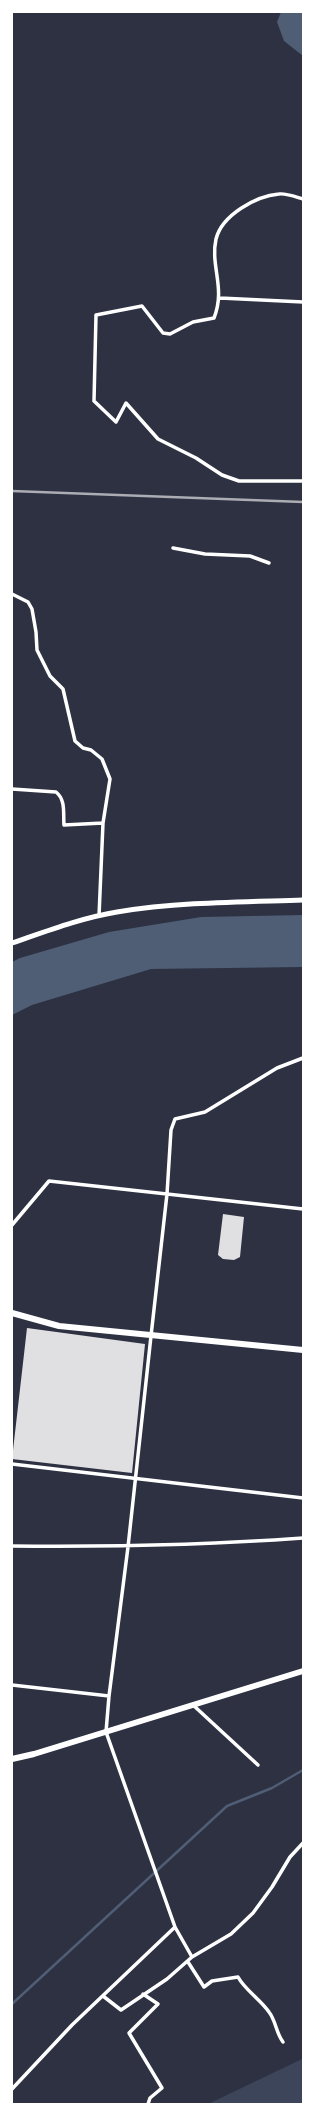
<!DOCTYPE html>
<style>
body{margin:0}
#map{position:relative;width:315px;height:2116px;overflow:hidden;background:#2d3142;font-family:"IBM Plex Serif",serif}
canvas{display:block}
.frame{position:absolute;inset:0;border:13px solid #fff;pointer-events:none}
</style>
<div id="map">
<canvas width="315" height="2116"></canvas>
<div class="frame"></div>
</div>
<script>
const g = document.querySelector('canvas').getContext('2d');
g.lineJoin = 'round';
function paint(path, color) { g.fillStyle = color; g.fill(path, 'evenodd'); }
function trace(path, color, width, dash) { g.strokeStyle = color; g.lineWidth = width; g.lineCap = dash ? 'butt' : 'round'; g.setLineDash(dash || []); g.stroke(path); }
paint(new Path2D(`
 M 303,2058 L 303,2104 L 208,2104 L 300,2060 Z`), '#3c4559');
paint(new Path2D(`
 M 281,12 L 303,12 L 303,56 L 284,41 L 277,22 Z
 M 303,915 L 303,967 L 151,969 L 32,1005 L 12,1015 L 12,962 L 20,958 L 109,932 L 201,917 Z`), '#4f5d75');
trace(new Path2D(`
 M 12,2004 L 227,1806 L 272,1788 L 303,1770`), '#4f5d75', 2.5);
paint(new Path2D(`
 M 223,1214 L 244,1217 L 240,1257 L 234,1260 L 223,1259 L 218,1255 Z
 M 27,1328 L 145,1344 L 132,1473 L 12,1459 Z`), '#e0e0e3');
trace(new Path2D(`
 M 303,199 C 296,197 286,193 279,194 C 256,196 222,215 216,239 C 210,266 226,288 214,318 L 193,322 L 170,334 L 163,333 L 142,306 L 96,315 L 94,401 L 116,422 L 126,403 L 158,439 L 196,458 L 222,475 L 239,481 L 303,481
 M 220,298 L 303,302
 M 173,548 L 205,554 L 250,556 L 269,563
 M 12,594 L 28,602 L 32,609 L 36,632 L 37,650 L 50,676 L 63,689 L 75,741 L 83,748 L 91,750 L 102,759 L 110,779 L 103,823 L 99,916
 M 12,789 L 56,792 C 66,800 63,813 64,825 L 103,823
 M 12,1225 L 49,1181 L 303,1209
 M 12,1464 L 303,1498
 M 12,1546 C 109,1547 206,1545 303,1538
 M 12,1685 L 109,1696
 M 193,1705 L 258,1765
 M 192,1957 L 175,1927 L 106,1732 L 109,1696 L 128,1547 L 151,1336 L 167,1194 L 171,1130 L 175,1119 L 205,1112 L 277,1068 L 303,1058
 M 188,1962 L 204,1987 L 212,1981 L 238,1977 C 245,1990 260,1999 269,2012 C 276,2021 276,2033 283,2042
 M 143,1994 L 158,2004 L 129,2033 L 162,2088 L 150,2098 L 148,2104
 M 103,1996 L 121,2010 L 167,1979 L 192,1957 L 231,1934 L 253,1913 L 272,1887 L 290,1857 L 303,1843
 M 12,2089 L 72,2025 L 175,1927`), '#fff', 3.5);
trace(new Path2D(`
 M 12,943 C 47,931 81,918 117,912 C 178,902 242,902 303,900`), '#fff', 5);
trace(new Path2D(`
 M 12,1759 L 34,1754 L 303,1671`), '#fff', 6);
trace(new Path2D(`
 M 12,1313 L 59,1326 L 303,1350`), '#fff', 6);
trace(new Path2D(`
 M 12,491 L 303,502`), '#abadb3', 2.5);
</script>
